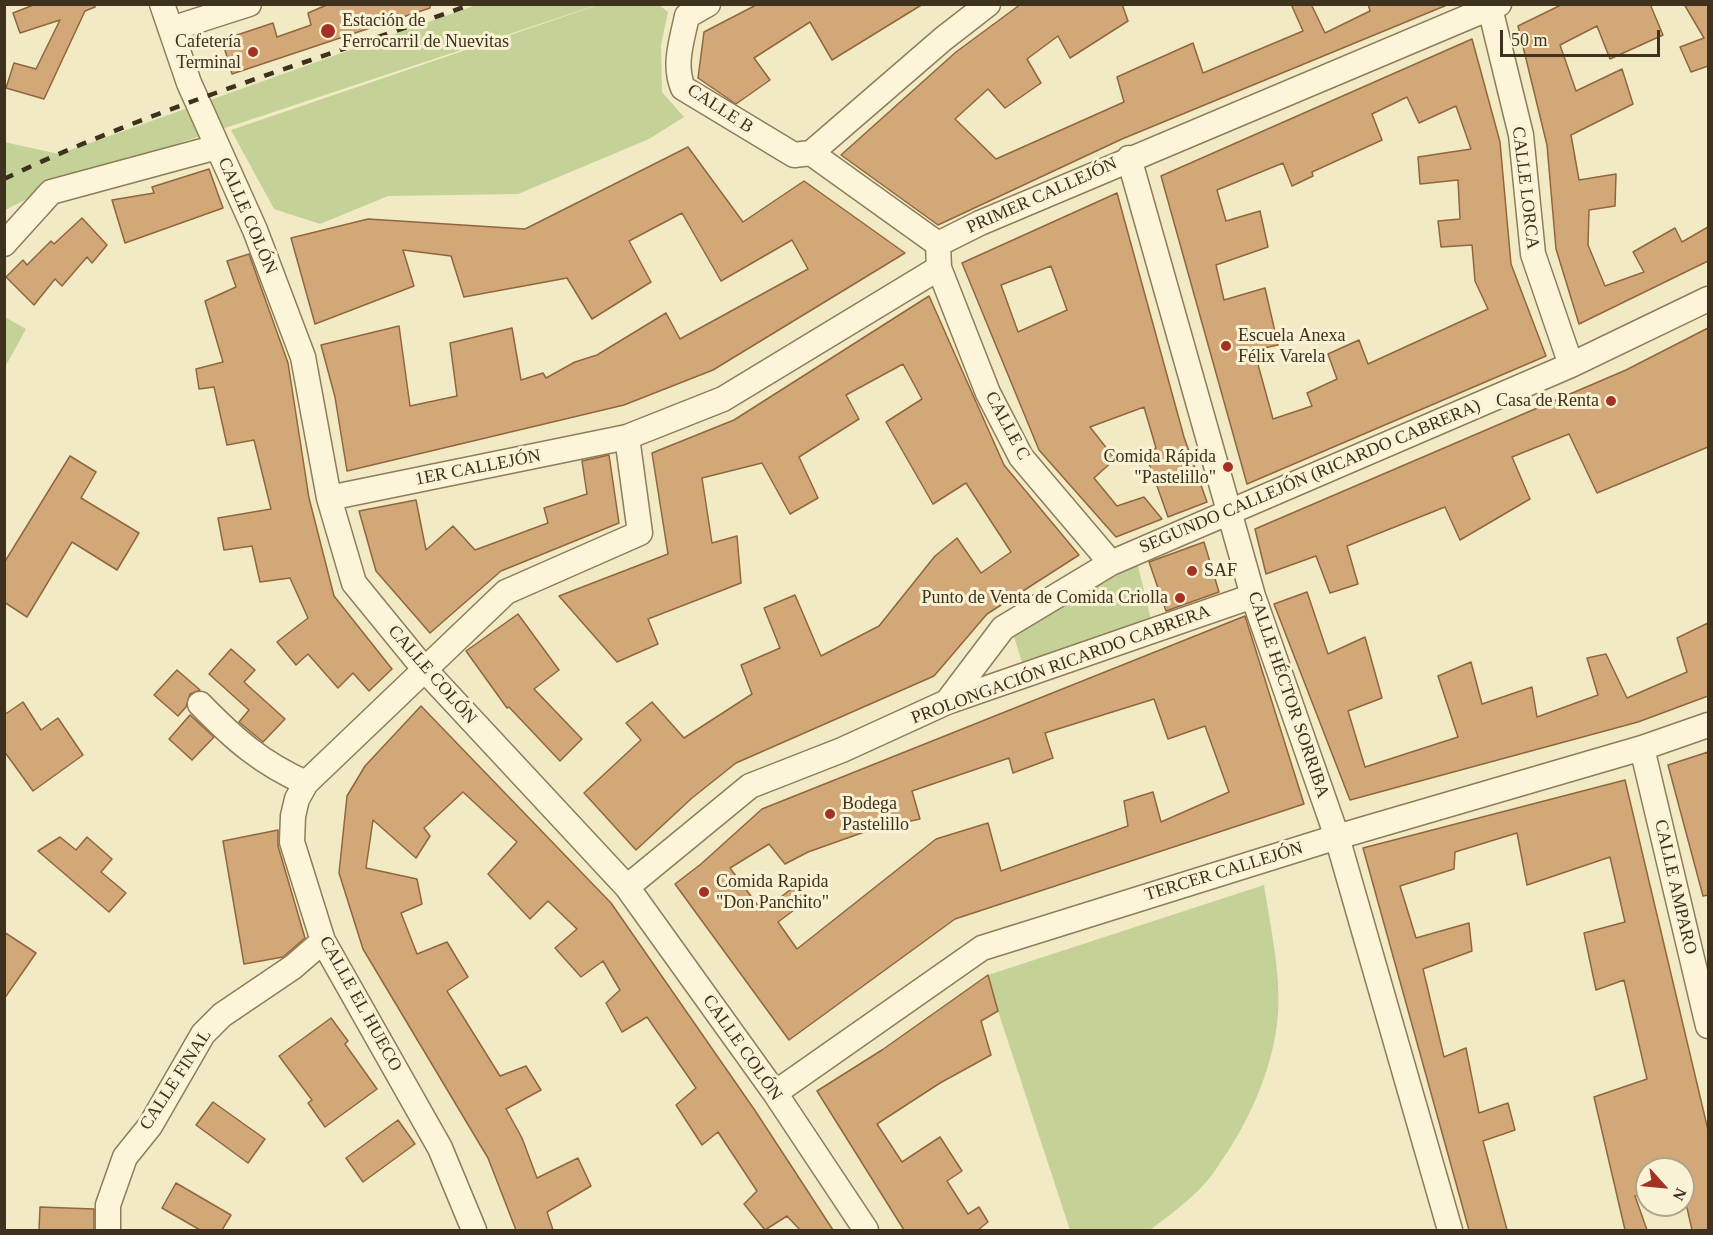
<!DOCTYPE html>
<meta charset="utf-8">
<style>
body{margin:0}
#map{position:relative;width:1713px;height:1235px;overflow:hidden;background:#f2eac5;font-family:Georgia,serif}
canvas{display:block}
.frame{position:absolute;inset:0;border:6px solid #3e311e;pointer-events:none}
.north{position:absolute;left:1635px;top:1157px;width:60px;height:60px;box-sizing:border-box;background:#f9f2d5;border:2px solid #aea58c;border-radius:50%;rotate:117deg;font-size:16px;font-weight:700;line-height:24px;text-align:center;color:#3e311e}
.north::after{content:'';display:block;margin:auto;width:21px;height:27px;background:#a43123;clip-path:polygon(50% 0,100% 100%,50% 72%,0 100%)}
.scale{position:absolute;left:1500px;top:30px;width:160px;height:27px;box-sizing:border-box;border:3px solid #3e311e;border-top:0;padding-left:8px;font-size:18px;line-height:21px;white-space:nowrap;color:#3e311e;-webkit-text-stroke:4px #f9f2d5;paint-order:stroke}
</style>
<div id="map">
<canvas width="1713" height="1235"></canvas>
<div class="frame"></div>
<div class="north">N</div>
<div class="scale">50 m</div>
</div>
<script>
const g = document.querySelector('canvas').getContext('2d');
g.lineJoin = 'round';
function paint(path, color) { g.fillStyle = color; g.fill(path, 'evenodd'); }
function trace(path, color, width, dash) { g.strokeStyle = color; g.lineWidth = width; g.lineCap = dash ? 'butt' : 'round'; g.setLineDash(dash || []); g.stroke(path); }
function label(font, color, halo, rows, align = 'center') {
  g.font = font + ' Georgia,serif'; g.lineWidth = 6; g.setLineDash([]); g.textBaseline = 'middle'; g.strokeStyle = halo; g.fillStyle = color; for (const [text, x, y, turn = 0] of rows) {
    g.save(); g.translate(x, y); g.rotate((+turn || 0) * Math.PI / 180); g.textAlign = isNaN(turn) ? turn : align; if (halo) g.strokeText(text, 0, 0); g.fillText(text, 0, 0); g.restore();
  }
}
paint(new Path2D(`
 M 601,4 L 659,5 L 668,12 L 661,45 L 662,92 L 684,117 L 649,139 L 518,194 L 388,196 L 320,224 L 274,209 L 231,130 Z
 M 476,5 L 597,5 L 59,183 L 5,210 L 4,142 L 59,154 Z
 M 5,317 L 26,329 L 5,367 Z
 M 1137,562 L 1152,624 L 1024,668 L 1013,634 L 1113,572 Z
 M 1264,885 C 1270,924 1281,974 1278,1013 C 1274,1070 1247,1126 1214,1172 C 1200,1193 1170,1215 1150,1230 L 1070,1230 L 998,1011 L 988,975 Z`), '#c4d297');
const building = new Path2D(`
 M 36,4 L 95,4 L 95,7 L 85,11 L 44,99 L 6,88 L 14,63 L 36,69 L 60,20 L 20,33 L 13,13 Z
 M 329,4 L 430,4 L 430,8 L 232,74 L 222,40 L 273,23 L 277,37 L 311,25 L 308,13 Z
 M 758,4 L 923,4 L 832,60 L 810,22 L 754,58 L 770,80 L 736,104 L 698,78 L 704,32 Z
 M 1021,4 L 1122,4 L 1128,21 L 1070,58 L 1058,36 L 1027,59 L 1041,83 L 1005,108 L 988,89 L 955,119 L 996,159 L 1124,102 L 1117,77 L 1193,43 L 1203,73 L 1303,31 L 1291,4 L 1311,4 L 1325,33 L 1370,11 L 1368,4 L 1447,5 L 1122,139 L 938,225 L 841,155 L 956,52 Z
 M 1563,4 L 1650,4 L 1663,35 L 1610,59 L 1597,26 L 1560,45 L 1576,91 L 1622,69 L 1633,104 L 1571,135 L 1579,180 L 1616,174 L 1615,206 L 1589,210 L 1588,245 L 1605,286 L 1644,272 L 1633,252 L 1675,228 L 1682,242 L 1708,227 L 1708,261 L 1579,324 L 1556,249 L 1547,145 L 1518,26 Z
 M 1684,4 L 1708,4 L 1708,66 L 1691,72 L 1680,47 L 1704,38 Z
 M 1472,39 L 1500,142 L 1511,264 L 1546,356 L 1247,484 L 1161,176 ZM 1407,97 L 1419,123 L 1456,106 L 1471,149 L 1418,157 L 1420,184 L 1458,180 L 1460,219 L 1438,221 L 1441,247 L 1472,245 L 1475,281 L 1488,309 L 1368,364 L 1359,340 L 1328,354 L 1337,379 L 1307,393 L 1312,406 L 1273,419 L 1254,350 L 1278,345 L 1265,288 L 1224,300 L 1216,265 L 1268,247 L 1260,211 L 1226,221 L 1217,190 L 1283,163 L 1292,186 L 1313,176 L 1312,172 L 1382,140 L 1372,114 Z
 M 688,147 L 743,222 L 804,181 L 905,253 L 713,370 L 624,405 L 347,471 L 335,397 L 321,345 L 399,326 L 410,406 L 457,396 L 450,343 L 512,328 L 521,380 L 543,373 L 546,378 L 575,362 L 597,355 L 666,313 L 680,339 L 808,269 L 792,240 L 721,281 L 682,213 L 629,241 L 651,282 L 592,319 L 567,278 L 464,297 L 451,256 L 403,250 L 414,286 L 315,324 L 291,238 L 368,219 L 525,229 Z
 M 209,169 L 223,208 L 125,243 L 112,200 L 154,193 L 152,187 Z
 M 1117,193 L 1184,437 L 1207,502 L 1168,517 L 1145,452 L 1156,448 L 1144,407 L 1090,427 L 1115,459 L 1094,478 L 1117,506 L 1144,497 L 1162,519 L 1116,537 L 1039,450 L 962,263 ZM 1051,266 L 1067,310 L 1018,332 L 1001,285 Z
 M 82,218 L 107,245 L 92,263 L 87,257 L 62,286 L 55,279 L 34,305 L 6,277 L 23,260 L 27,265 L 51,241 L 54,244 Z
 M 249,254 L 288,363 L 309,498 L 334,596 L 392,669 L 369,691 L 353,673 L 338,688 L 308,654 L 296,665 L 277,642 L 308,618 L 290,578 L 260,582 L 252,546 L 224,550 L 218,518 L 271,509 L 254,440 L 227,445 L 214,387 L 199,389 L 196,369 L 223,362 L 205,301 L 236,287 L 227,261 Z
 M 929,296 L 1004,465 L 1079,555 L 987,614 L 934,676 L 736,763 L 692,798 L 636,850 L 584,793 L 641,740 L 626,723 L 652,702 L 684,738 L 752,694 L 741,665 L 780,648 L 764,608 L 795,595 L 821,656 L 879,626 L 935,556 L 957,538 L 981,573 L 1011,552 L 966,483 L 933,504 L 886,422 L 922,399 L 903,364 L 846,395 L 859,419 L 799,457 L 818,498 L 790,514 L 762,463 L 702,478 L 712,543 L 737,536 L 741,583 L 648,619 L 658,644 L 617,662 L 559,596 L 668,554 L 652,453 L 734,420 Z
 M 1708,328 L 1708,447 L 1597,493 L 1569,434 L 1512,457 L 1530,499 L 1460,540 L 1445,507 L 1347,546 L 1358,584 L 1330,593 L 1316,556 L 1266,574 L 1255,529 L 1626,370 Z
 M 609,455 L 619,523 L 501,571 L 430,633 L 376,571 L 359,511 L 416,500 L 426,550 L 453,526 L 475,550 L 548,523 L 544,508 L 587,494 L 582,461 Z
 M 70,456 L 96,472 L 81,498 L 139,533 L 117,570 L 72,542 L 27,617 L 4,602 L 4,563 Z
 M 1204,542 L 1219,592 L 1166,611 L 1149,562 Z
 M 1307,592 L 1328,654 L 1365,637 L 1382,698 L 1348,711 L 1365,767 L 1458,737 L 1438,676 L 1471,662 L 1482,704 L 1532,687 L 1537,717 L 1598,695 L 1587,658 L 1606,654 L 1627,698 L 1687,672 L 1677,638 L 1708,623 L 1708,696 L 1638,722 L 1350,800 L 1274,604 Z
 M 518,614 L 559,670 L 534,689 L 582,739 L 560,761 L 509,707 L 507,708 L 466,651 Z
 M 1245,616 L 1304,804 L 955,919 L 789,1040 L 675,884 L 701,864 L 762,809 ZM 1154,699 L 1168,739 L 1205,726 L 1229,792 L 1161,822 L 1153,792 L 1124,801 L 1128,826 L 1001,871 L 988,823 L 936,839 L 797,949 L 778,922 L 809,899 L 798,884 L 762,911 L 730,868 L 769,844 L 785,864 L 808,852 L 870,830 L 920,819 L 912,791 L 1009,758 L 1013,773 L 1053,758 L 1045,733 Z
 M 231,649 L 255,670 L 244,682 L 285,719 L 263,742 L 239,722 L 249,710 L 209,674 Z
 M 177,670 L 200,690 L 190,694 L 186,707 L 178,716 L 154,695 Z
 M 23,702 L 41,730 L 58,718 L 83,755 L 33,791 L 4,751 L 4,715 Z
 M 421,706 L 611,903 L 756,1112 L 833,1230 L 800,1230 L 787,1216 L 765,1230 L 744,1204 L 757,1191 L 718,1132 L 702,1145 L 676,1105 L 696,1088 L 647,1017 L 622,1032 L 606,1003 L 620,990 L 603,961 L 581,977 L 555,948 L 577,929 L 548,901 L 530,919 L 488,874 L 517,842 L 463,792 L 424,828 L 430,836 L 416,858 L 373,820 L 366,868 L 417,879 L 422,904 L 401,913 L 417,954 L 447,942 L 468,977 L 447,991 L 500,1076 L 526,1066 L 541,1090 L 506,1109 L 522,1138 L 537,1178 L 578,1158 L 591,1186 L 547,1212 L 553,1230 L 516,1230 L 488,1158 L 363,949 L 339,873 L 347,796 L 365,766 Z
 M 190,715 L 214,737 L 192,760 L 169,739 Z
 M 1708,752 L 1708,895 L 1703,896 L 1668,765 Z
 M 1625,780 L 1708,1130 L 1708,1230 L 1692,1230 L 1683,1190 L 1683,1169 L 1647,1169 L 1647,1193 L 1635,1196 L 1647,1230 L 1625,1230 L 1594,1097 L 1647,1079 L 1624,980 L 1596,990 L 1584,933 L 1625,922 L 1610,857 L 1527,885 L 1517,833 L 1455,852 L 1454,869 L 1400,886 L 1416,938 L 1469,923 L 1472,951 L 1423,969 L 1444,1057 L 1466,1048 L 1479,1113 L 1508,1103 L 1515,1130 L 1483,1141 L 1507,1230 L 1469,1230 L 1363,848 Z
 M 278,830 L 278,846 L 305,938 L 283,957 L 244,964 L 223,841 Z
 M 60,837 L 76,850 L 87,837 L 112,859 L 101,872 L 126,893 L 109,912 L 38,851 Z
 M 4,932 L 36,953 L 4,999 Z
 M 988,975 L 998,1011 L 981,1021 L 991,1055 L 940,1083 L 877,1124 L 902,1162 L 940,1137 L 962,1171 L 947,1181 L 968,1214 L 979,1207 L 988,1222 L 978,1230 L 904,1230 L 817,1091 L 882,1050 Z
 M 331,1018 L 348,1041 L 345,1044 L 377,1089 L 325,1127 L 308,1103 L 312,1100 L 279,1056 Z
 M 213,1102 L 265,1139 L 248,1163 L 196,1125 Z
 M 398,1120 L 415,1144 L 363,1182 L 346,1158 Z
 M 176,1183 L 231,1215 L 222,1230 L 200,1230 L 162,1208 Z
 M 40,1207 L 94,1209 L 94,1230 L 39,1230 Z`);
paint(building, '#d3a878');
trace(building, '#90673c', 1.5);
const minor = new Path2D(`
 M 162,4 L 189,83 L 255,230 L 303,357 L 329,498 L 354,583 L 425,670 L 627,887 L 775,1093 L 866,1230
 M 708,4 L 687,16 C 682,40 673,65 683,88 L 794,155 L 811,153
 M 1490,8 L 1521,135 L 1533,254 L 1571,365
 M 171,29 L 249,4
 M 1129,158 L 1253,596 L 1337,837 L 1450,1230
 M 4,244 L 51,192 L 217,147
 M 938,244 L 811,153 L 943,39 L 988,4
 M 939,268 L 988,393 L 1021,457 L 1111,563
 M 329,498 L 627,437 L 723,399 L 939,268 L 938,244 L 980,223 L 1499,4
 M 947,702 L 1003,628 L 1111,563 L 1571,365 L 1708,299
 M 200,704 C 234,739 261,763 306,783
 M 1642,748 L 1708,1026
 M 627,887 L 750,786 L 842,750 L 947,702 L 1253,596
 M 775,1093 L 982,948 L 1337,837 L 1642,748 L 1708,725
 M 108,1230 L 108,1205 L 125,1157 L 150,1126 L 203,1034 L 222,1015 L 293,967 L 323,941
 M 474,1230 L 440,1148 L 323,941 L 292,842 L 293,816 L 297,799 L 306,783 L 506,592 L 640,533 L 627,437`);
trace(minor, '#8f7c59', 27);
trace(minor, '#fcf5d9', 24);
trace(new Path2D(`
 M 4,179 C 154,107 316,61 472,4`), '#3e311e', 4.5, [10, 10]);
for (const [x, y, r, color] of [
 [328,31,8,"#a43123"],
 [253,52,6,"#a43123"],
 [1226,346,6,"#a43123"],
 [1611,401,6,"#a43123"],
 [1228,467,6,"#a43123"],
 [1192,571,6,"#a43123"],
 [1180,598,6,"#a43123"],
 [830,814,6,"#a43123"],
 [704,892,6,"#a43123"]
]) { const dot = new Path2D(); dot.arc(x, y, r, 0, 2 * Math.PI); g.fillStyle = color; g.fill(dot); trace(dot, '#f9f2d5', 2); }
label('18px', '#3e311e', '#f9f2d5', [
 ["Estación de",342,21],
 ["Ferrocarril de Nuevitas",342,42],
 ["Cafetería",241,42,"right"],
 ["Terminal",241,63,"right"],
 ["Escuela Anexa",1238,336],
 ["Félix Varela",1238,357],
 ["Casa de Renta",1599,401,"right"],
 ["Comida Rápida",1216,457,"right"],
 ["\"Pastelillo\"",1216,478,"right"],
 ["SAF",1204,571],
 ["Punto de Venta de Comida Criolla",1168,598,"right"],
 ["Bodega",842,804],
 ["Pastelillo",842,825],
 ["Comida Rapida",716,882],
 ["\"Don Panchito\"",716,903]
], 'left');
label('18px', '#3e311e', '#f9f2d5', [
 ["CALLE B",720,109,33],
 ["CALLE LORCA",1525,188,83],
 ["PRIMER CALLEJÓN",1042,196,-24],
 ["CALLE COLÓN",247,216,67],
 ["CALLE C",1007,426,62],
 ["1ER CALLEJÓN",478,468,-11],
 ["SEGUNDO CALLEJÓN (RICARDO CABRERA)",1310,477,-23],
 ["PROLONGACIÓN RICARDO CABRERA",1061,665,-20],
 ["CALLE COLÓN",432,675,49],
 ["CALLE HÉCTOR SORRIBA",1288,695,71],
 ["TERCER CALLEJÓN",1224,872,-17],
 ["CALLE AMPARO",1675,887,77],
 ["CALLE EL HUECO",360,1004,61],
 ["CALLE COLÓN",742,1048,55],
 ["CALLE FINAL",176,1080,-57]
]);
</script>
